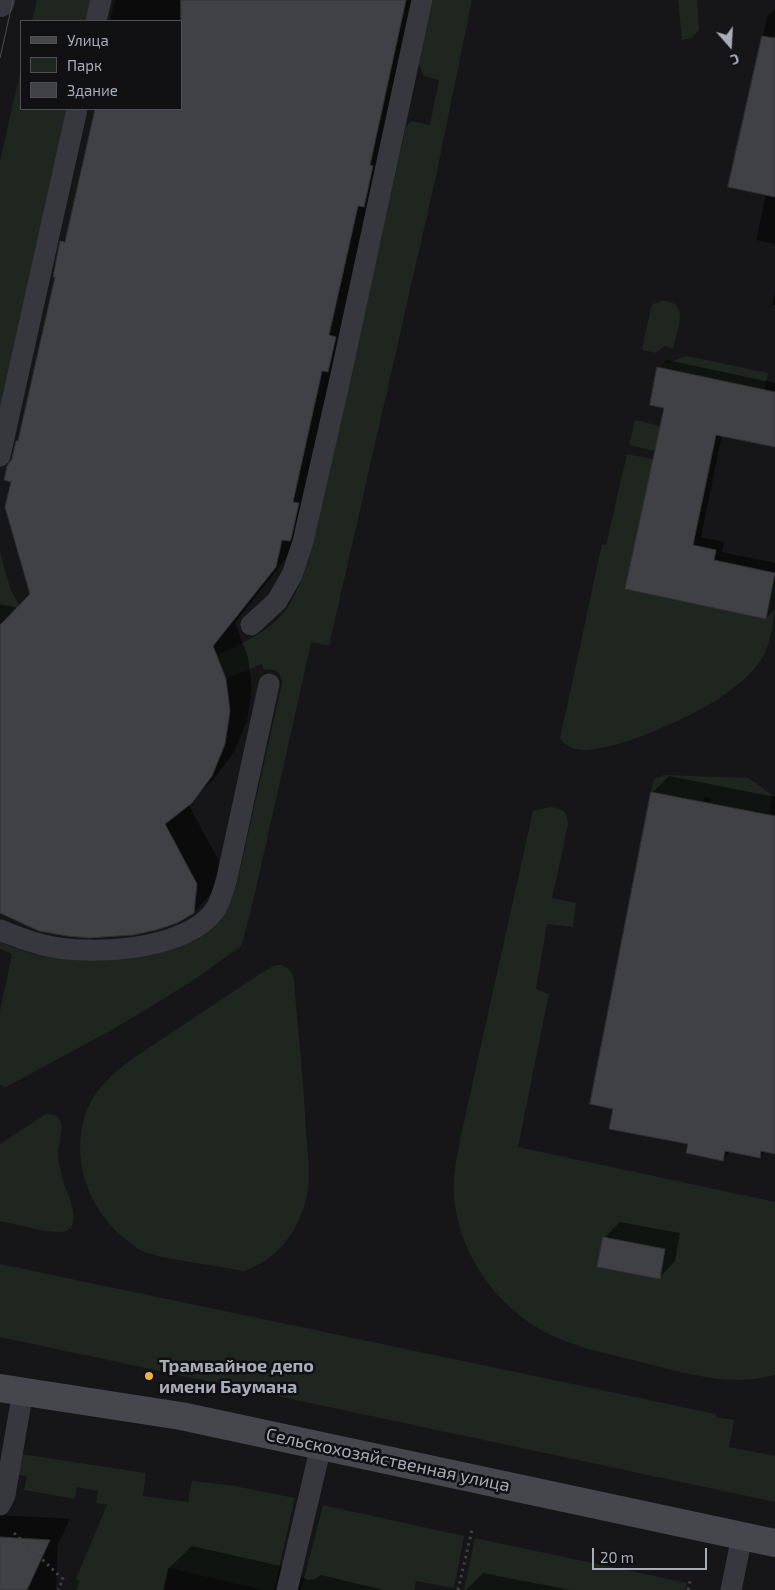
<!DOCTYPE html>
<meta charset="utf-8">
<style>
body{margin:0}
#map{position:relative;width:775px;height:1590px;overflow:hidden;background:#161618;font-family:"Exo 2",sans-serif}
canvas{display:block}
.legend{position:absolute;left:20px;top:20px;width:162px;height:90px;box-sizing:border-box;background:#111113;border:1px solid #4d4f55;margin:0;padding:6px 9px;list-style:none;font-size:15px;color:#a8adb8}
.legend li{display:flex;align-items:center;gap:10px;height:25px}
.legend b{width:25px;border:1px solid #4d4f55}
.north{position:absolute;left:705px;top:20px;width:50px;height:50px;-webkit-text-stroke:4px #111113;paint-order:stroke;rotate:161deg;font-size:14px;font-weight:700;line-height:20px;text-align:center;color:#a8adb8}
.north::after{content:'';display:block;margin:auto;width:18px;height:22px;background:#a8adb8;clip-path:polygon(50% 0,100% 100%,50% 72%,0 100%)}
.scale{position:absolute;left:592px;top:1548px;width:115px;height:22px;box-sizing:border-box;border:2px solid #a8adb8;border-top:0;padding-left:6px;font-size:15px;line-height:18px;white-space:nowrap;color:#a8adb8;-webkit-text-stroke:4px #111113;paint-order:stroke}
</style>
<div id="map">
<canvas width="775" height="1590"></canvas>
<ul class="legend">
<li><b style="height:6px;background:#45474d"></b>Улица</li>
<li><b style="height:14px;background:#1e261f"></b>Парк</li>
<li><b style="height:14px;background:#404145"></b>Здание</li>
</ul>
<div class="north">С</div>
<div class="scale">20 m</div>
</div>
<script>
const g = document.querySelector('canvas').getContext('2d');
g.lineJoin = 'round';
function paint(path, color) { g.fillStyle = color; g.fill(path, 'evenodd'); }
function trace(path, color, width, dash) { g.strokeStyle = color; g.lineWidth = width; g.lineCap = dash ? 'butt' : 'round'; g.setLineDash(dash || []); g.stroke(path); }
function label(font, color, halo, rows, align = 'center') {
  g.font = font + ' "Exo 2",sans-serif'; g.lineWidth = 5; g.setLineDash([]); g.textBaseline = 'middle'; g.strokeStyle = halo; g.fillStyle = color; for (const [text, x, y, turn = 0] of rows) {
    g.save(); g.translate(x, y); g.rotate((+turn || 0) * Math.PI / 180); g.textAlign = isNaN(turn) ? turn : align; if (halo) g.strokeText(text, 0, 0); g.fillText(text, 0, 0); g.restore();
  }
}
paint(new Path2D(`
 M 37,0 L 92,0 L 88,21 L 32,21 Z
 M 433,0 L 472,0 L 436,176 L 329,646 L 312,642 L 311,643 L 250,915 L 241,946 L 195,979 L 149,1008 L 108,1032 L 6,1087 L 0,1085 L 0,1011 L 12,954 L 0,949 L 0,941 C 13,948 28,953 43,956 C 89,964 172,962 209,931 C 225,917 232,899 238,879 L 282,683 C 281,672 276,668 264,670 L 262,664 L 226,679 L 217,655 C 238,645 260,636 277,620 C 297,600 305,571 313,545 L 406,126 L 412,121 L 430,125 L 439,80 L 424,76 L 419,64 Z
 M 678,0 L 697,0 L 699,30 L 692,38 L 682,40 Z
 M 21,69 L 21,109 L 70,109 L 0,419 L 0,161 Z
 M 663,301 C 691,302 677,331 673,349 L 664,346 L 656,353 L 642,350 L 651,308 L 653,304 Z
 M 687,356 L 768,373 L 764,390 L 661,368 L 661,365 Z
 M 635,420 L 660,426 L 655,451 L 629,445 Z
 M 627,454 L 653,459 L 626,589 L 766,619 L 775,577 C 775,603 775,632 764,655 C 756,670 740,683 727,693 C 699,714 618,751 583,750 C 574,750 566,746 560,739 L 602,544 L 606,545 Z
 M 0,552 L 10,588 L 19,605 L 0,625 Z
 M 664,775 L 749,778 L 772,795 L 769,814 L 710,803 L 711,798 L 704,797 L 703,802 L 651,792 L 654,779 Z
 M 551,807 C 564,809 568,812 568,825 L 552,898 L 576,903 L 573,927 L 547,924 L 536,989 L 549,994 L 518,1147 L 775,1202 L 775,1375 C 729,1387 689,1374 644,1363 C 614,1355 581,1349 553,1336 C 499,1311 456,1253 454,1192 C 453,1173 457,1155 461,1136 L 533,811 Z
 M 280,965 C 289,967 292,971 294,981 C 298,1032 304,1083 306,1134 C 308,1155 311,1178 306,1199 C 298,1232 277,1260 244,1271 C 224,1268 204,1264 184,1261 C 169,1258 153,1256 140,1250 C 136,1247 132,1244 128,1241 C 84,1208 65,1144 94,1096 C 103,1082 117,1071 129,1061 L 263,972 L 273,966 Z
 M 46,1114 C 53,1114 59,1115 61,1123 C 63,1131 59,1141 58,1150 C 58,1159 60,1171 63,1180 C 66,1193 82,1220 68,1230 C 58,1237 13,1223 0,1221 L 0,1144 Z
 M 0,1264 L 716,1414 L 716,1417 L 734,1420 L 729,1447 L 775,1456 L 775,1502 L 0,1337 Z
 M 21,1454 L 146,1473 L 143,1496 L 188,1502 L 192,1481 L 235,1486 L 295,1498 L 274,1590 L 260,1590 L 260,1589 L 168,1568 L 163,1590 L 76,1590 L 80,1581 L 76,1579 L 107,1505 L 96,1503 L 98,1491 L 77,1487 L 75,1499 L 24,1490 L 27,1477 L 17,1474 Z
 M 323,1505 L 464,1536 L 454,1588 L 416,1581 L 414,1590 L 301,1590 Z
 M 475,1538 L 687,1583 L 685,1590 L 464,1590 Z`), '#1e261f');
paint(new Path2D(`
 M 116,0 L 426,0 L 298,543 L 235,623 L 248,657 L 252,688 L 247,721 L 234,752 L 214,779 L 188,804 L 219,861 L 216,889 L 194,912 L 0,912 L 0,604 L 18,608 L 31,594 L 12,481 L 13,459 L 17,441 L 20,439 L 56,276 L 62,242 L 68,235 L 96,109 L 181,109 L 181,21 L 110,21 L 114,2 Z
 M 775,9 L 775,244 L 756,240 L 766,194 L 730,186 L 767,17 Z
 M 775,291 L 775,305 L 772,305 Z
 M 667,360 L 775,383 L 775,446 L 722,435 L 701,537 L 724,542 L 722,552 L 775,563 L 775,604 L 774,610 L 766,618 L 627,588 L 665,407 L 659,368 Z
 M 669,776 L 775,797 L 775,1153 L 765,1151 L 760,1157 L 731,1151 L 723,1159 L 614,1108 L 653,792 Z
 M 620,1222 L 680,1233 L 675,1261 L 659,1278 L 604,1238 Z
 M 0,1515 L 70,1519 L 58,1544 L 56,1590 L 0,1590 Z
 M 192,1546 L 298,1570 L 301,1576 L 308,1580 L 315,1579 L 321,1575 L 384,1590 L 164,1590 L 169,1568 Z
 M 483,1573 L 570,1590 L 466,1590 Z`), '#0007');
const building = new Path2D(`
 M 181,0 L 406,0 L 370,165 L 373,166 L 364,207 L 358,206 L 329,335 L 336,337 L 328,372 L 322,371 L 293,502 L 299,503 L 291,539 L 290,541 L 282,540 L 276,567 L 213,646 L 226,679 L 230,711 L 225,744 L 212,776 L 192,803 L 165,824 L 197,884 L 194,913 L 177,923 L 156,930 L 133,935 L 89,938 L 67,936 L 39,931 L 0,913 L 0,625 L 30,594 L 5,507 L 11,482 L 4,480 L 7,466 L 12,459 L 16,441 L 18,441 L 55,277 L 53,277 L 60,241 L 65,242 L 95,109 L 181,109 Z
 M 762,36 L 775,38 L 775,197 L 728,187 Z
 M 657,367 L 775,392 L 775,447 L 716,435 L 693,545 L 716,550 L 714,560 L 775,573 L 766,619 L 625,589 L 664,408 L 650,405 Z
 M 651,792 L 775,816 L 775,1154 L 761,1151 L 760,1158 L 725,1151 L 723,1161 L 686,1153 L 688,1144 L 609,1129 L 613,1109 L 590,1104 Z
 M 603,1237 L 665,1249 L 660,1279 L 597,1267 Z
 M 0,1537 L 50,1540 L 27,1590 L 0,1590 Z`);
paint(building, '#404145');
trace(building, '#303034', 1);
trace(new Path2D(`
 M 14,1533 L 63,1579 L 58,1590
 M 458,1590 L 472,1530
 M 688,1590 L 691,1577`), '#3d3f44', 3, [2.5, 4]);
trace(new Path2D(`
 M 96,21 L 101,0
 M 0,456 L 77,109
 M 251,625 L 277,601 L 292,575 L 303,542 L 341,375 L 422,0
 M 0,930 C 14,936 28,941 43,945 C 88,956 185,952 215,910 C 221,901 224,888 227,878 L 269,684
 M 0,1505 L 5,1495 L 23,1391
 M 287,1590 L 321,1446
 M 731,1590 L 742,1536`), '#37383d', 21);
trace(new Path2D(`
 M 0,3 L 1,0`), '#37383d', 28);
trace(new Path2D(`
 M 0,1388 L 181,1416 L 775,1543`), '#45474d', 28);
trace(new Path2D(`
 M 0,58 L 13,0`), '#4a4c52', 1);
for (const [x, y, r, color] of [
 [149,1376,5,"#f2b134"]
]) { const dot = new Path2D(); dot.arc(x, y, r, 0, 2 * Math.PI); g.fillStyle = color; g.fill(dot); trace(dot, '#111113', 2); }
label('bold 18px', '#a8adb8', '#111113', [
 ["Трамвайное депо",159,1366],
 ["имени Баумана",159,1387]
], 'left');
label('18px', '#a8adb8', '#111113', [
 ["Сельскохозяйственная улица",388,1460,12]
]);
</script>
